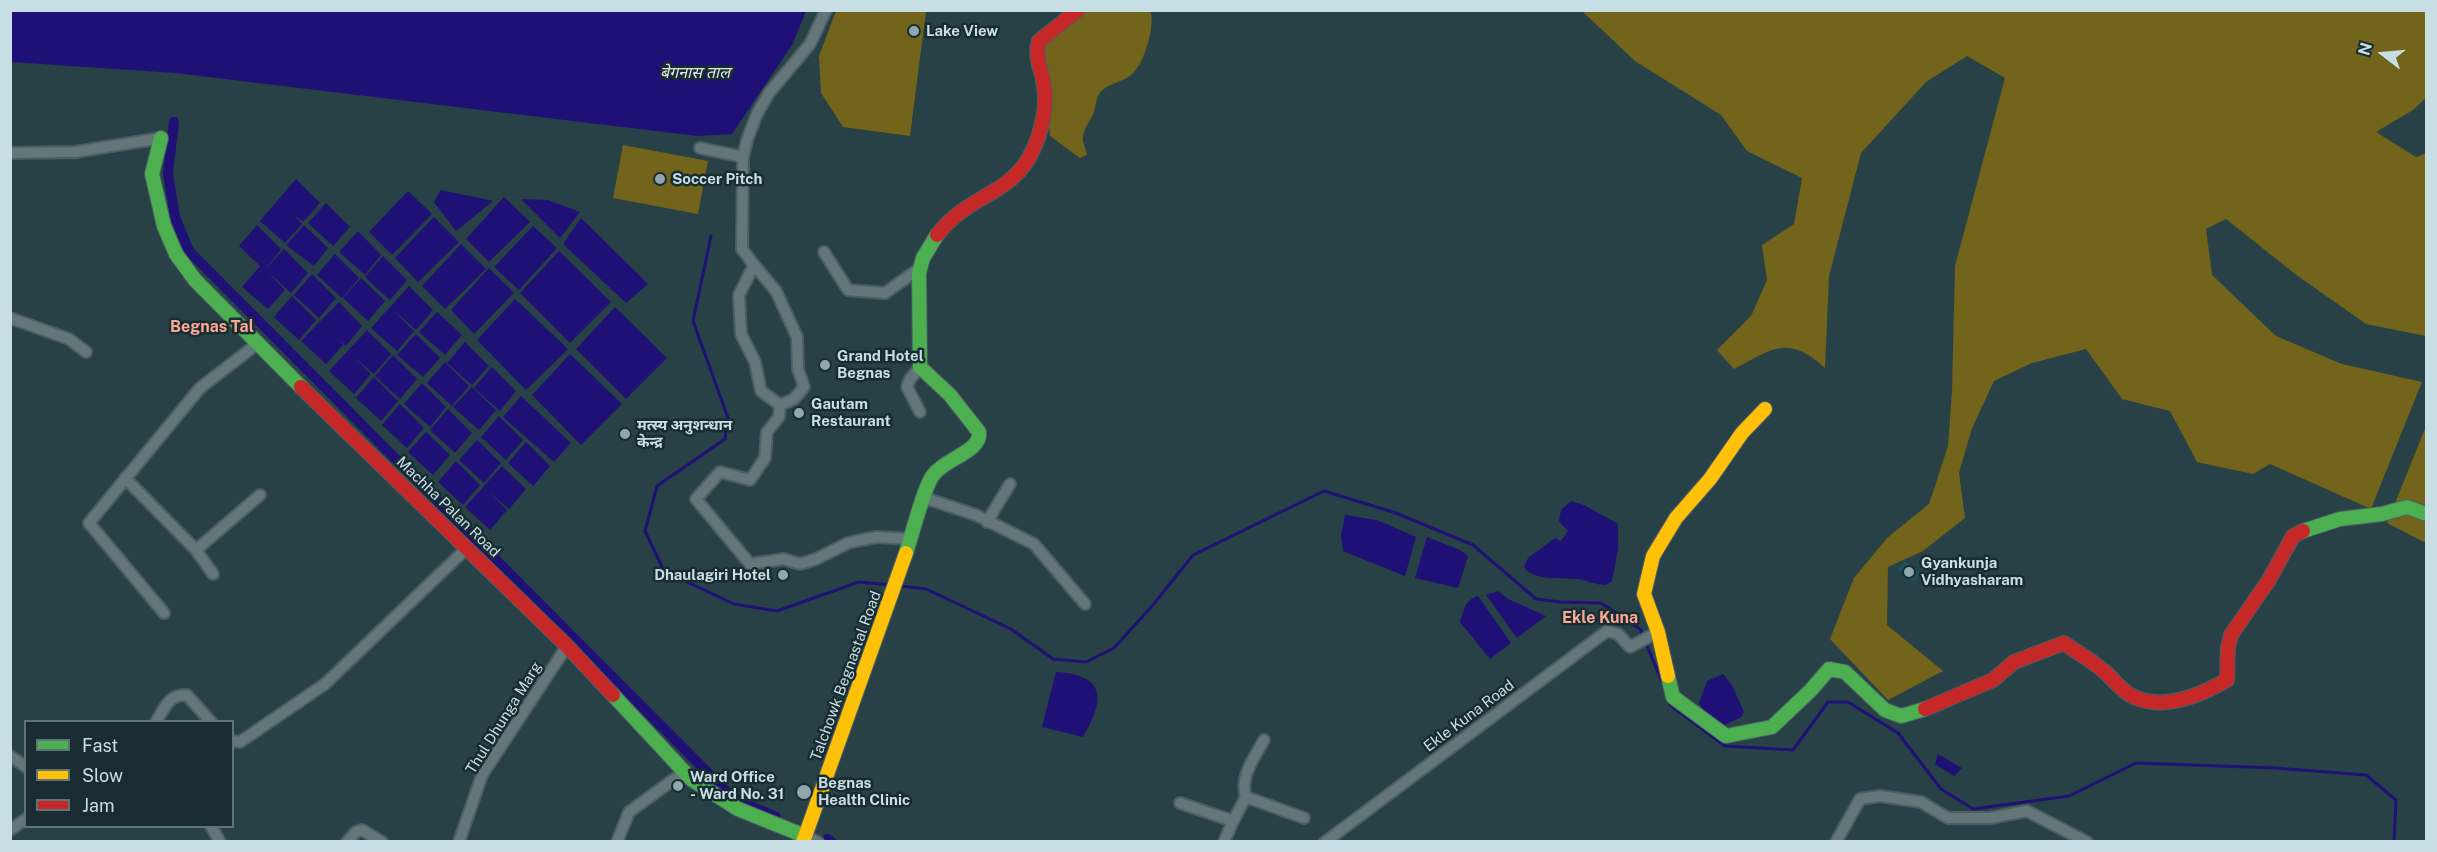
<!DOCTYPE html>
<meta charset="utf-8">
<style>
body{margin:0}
#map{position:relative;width:2437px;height:852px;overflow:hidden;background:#284147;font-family:"Public Sans",sans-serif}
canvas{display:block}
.frame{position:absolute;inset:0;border:12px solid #c7dee4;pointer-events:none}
.legend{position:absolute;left:24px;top:720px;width:210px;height:108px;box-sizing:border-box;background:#192c31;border:2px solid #5f7379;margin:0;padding:8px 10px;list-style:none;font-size:18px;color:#c7dee4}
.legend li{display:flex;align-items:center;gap:12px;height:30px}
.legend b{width:30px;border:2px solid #5f7379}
.north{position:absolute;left:2353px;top:24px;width:60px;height:60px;-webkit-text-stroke:4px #192c31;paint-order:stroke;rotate:286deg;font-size:16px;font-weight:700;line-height:24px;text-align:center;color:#c7dee4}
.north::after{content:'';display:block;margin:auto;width:21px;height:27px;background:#c7dee4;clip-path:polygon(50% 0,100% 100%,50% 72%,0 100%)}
</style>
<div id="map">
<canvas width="2437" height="852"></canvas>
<div class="frame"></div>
<ul class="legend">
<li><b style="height:8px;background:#4caf50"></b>Fast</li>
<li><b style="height:8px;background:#ffc107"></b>Slow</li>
<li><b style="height:8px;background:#c62828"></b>Jam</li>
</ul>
<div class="north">N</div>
</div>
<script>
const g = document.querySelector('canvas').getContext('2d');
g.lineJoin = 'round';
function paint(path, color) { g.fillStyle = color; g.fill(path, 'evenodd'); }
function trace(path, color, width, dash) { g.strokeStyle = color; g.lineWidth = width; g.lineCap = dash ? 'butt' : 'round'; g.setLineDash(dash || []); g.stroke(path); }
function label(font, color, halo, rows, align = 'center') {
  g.font = font + ' "Public Sans","Noto Sans Devanagari",sans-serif'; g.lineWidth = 5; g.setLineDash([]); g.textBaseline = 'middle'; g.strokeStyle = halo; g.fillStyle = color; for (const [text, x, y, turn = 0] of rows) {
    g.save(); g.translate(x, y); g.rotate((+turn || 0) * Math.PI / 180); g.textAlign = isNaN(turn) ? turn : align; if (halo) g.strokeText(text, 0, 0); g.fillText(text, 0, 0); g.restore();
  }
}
paint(new Path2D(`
 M 1905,561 L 1921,573 L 1913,582 L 1898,570 Z`), '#1d525e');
paint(new Path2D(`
 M 836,11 L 926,11 L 910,136 L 843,127 L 821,93 L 819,56 Z
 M 1087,11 L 1150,11 C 1156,25 1144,65 1131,75 C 1121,83 1107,83 1099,94 C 1096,99 1096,106 1094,112 C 1091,120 1084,127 1083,137 C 1082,143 1086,148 1087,155 L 1080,158 L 1050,136 L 1041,62 L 1044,46 Z
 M 1582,11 L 2426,11 L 2426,98 L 2413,110 L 2376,132 L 2416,157 L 2426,153 L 2426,336 L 2366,324 L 2295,274 L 2226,219 L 2206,229 L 2212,275 L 2276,336 L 2342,364 L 2422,382 L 2371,509 L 2270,464 L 2253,474 L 2197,462 L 2170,411 L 2122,399 L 2086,349 L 2032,363 L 1994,381 L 1972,428 L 1959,473 L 1965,518 L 1923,551 L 1888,567 L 1887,625 L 1943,671 L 1888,700 L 1830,639 L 1854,578 L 1887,538 L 1929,504 L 1948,446 L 1952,391 L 1955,266 L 2005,78 L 1967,56 L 1926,82 L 1861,153 L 1829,276 L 1825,368 C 1787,334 1773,349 1734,369 L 1717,350 L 1751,316 L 1767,280 L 1762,245 L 1794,224 L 1802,178 L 1747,151 L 1721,115 L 1635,61 Z
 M 623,145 L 708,161 L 698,214 L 613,198 Z
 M 2426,426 L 2426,543 L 2387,523 Z`), '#72641a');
paint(new Path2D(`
 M 10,11 L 11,10 L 806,11 L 792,45 L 732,134 L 697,136 L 175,73 L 11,62 Z
 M 296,179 L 320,203 L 303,222 L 293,214 L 302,224 L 285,243 L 260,221 Z
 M 441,190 L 493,201 L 456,231 L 434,202 Z
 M 408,191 L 432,214 L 392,255 L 369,232 Z
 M 504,197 L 530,222 L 489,262 L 466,239 Z
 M 521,199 L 548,200 L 580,212 L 560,238 Z
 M 326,203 L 350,227 L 333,246 L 308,223 Z
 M 434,217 L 459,242 L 418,282 L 395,258 Z
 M 581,218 L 648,284 L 626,303 L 563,244 Z
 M 257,225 L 281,249 L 265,270 L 284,249 L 308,273 L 291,293 L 267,271 L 285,290 L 268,309 L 242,287 L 260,266 L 239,246 Z
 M 304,225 L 328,248 L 314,266 L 286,245 Z
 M 533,226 L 557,248 L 519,290 L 494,267 Z
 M 358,231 L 381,255 L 365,275 L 339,252 Z
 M 461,244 L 486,269 L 445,309 L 422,286 Z
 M 559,251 L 611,302 L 570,343 L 520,293 Z
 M 335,254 L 359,278 L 342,298 L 317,275 Z
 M 383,256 L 407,280 L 390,300 L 365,277 Z
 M 489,268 L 514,293 L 474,334 L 451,310 Z
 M 312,274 L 336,298 L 319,318 L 294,295 Z
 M 361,278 L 385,301 L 368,321 L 343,298 Z
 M 409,286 L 433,310 L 416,330 L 393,310 L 414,331 L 397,351 L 371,328 Z
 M 292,296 L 316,320 L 299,340 L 274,317 Z
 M 515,299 L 568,349 L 526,390 L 477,340 Z
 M 339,302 L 362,326 L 346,346 L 340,341 L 343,345 L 326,364 L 301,341 Z
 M 615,307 L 667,358 L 626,399 L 576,349 Z
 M 437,312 L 462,335 L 445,355 L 419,332 Z
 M 367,330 L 391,354 L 374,374 L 354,357 L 371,374 L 354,394 L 329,371 Z
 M 416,334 L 440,358 L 423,377 L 397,355 Z
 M 465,342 L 489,366 L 472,385 L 447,363 Z
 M 570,354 L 622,404 L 581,445 L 532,395 Z
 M 393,355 L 417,379 L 400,399 L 375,376 Z
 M 445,362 L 469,386 L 452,406 L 427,383 Z
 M 492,367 L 516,391 L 500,411 L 474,388 Z
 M 374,377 L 398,401 L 381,421 L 356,398 Z
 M 422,383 L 446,407 L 430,427 L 404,404 Z
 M 472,387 L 496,410 L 479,430 L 453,407 Z
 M 521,396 L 571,443 L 554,462 L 503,417 Z
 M 400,404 L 424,428 L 407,448 L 382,425 Z
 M 448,409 L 472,433 L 455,453 L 430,430 Z
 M 499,416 L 523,440 L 506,460 L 481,437 Z
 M 426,432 L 450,455 L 433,475 L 408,452 Z
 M 477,440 L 501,463 L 484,483 L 459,460 Z
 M 526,442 L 550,466 L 533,486 L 508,463 Z
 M 456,461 L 480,485 L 463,505 L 438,482 Z
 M 502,466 L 526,489 L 509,509 L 489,492 L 507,510 L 490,530 L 465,507 Z
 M 1571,501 L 1584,505 L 1618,524 L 1618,549 L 1612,581 L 1606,585 C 1597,585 1591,582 1583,580 C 1565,576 1535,583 1524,567 L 1528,558 L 1555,538 L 1561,541 L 1568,531 L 1559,521 L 1561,510 Z
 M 1345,515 L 1377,520 L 1416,537 L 1405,576 L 1343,551 L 1341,535 Z
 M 1427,537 L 1460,550 L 1468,556 L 1458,588 L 1415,578 Z
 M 1498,591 L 1508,599 L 1546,616 L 1517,638 L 1486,595 Z
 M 1478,596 L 1511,643 L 1490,659 L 1460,622 C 1464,610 1465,600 1478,596 Z
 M 1056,672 C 1105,675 1106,698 1083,737 L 1042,727 Z
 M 1723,674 L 1732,685 L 1744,712 L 1741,717 L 1721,727 L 1707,717 L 1699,703 L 1707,681 Z
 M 1938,754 L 1962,768 L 1954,776 L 1935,764 Z`), '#1e1075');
trace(new Path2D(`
 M 711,236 L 693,321 L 728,418 L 725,439 L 657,486 L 645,531 L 664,571 L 734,604 L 777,611 L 859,582 L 891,585
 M 901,586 L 926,589 L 1011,629 L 1053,659 L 1086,662 L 1114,648 L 1153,605 L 1193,555 L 1324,491 L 1396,513 L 1473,545 L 1536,599 L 1561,602 L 1601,603 L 1640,629 L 1662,682
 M 1668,700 L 1670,705 L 1725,746 L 1793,750 L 1828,702 L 1848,702 L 1898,733 L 1941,789 L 1973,809 L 2069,796 L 2136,763 L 2275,768 L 2366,775 L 2396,800 L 2394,842`), '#1e1075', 3);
trace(new Path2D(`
 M 174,122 L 168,173 L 175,217 L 189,251 L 733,798 L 776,817
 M 827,839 L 832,842`), '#1e1075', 10);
const street = new Path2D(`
 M 826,10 L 810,44 L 769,93 L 757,114 L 747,140 L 743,157 L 742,249 L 754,265 L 739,295 L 741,334 L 755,362 L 761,391 L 780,405 L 779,417 L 767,432 L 765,458 L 750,480 L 720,472 L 696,499 L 750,564 L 784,559 L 800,564 L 816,559 L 848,543 L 861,540 L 877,537 L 911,539
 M 700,148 L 743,157
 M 10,153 L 75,152 L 161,138
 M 824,252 L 848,290 L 885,293 L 920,268
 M 754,265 L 776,291 L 797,337 L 798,369 L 804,387 L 794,399 L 780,405
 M 10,318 L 69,339 L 86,352
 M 920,412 L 907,387 L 910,379 L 920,367
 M 125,478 L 196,550 L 213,574
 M 925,498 L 976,515 L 1034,544 L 1085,604
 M 987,522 L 1010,484
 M 196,550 L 260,495
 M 164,613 L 89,523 L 200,388 L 257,344
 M 156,722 C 165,707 169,694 187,695 L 211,722
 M 232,741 L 240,742 L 325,684 L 467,548
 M 10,756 L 26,767
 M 1246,797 C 1239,777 1255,757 1264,740
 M 1180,803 L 1233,821 L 1224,842
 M 1233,821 L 1246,797 L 1304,818
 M 211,826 L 220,842
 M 10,830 L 26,819
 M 805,836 L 818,842
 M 347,842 L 356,832 L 362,830 L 382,842
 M 459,842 L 482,775 L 567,646
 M 617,842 L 629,812 L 684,772
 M 1325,842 L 1607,631 L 1618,634 L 1630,647 L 1658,632
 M 1836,842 L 1860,799 L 1880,796 L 1921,802 L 1948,818 L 1990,818 L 2027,811 L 2087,842`);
const fast = new Path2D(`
 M 161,138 L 152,174 L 164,226 L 176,254 L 195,280 L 301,387
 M 2303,531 L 2340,519 L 2382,514 L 2407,507 L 2426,514
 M 906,553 C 911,538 925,483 934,474 C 945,459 982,451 979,432 L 950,395 L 920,367 L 919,273 L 923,258 L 937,235
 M 1668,676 L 1673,697 L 1726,736 L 1772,727 L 1811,690 L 1829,669 L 1845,672 L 1885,710 L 1901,716 L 1925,709
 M 613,695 L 691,779 L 738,809 L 805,836`);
const slow = new Path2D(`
 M 1668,676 L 1658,632 L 1644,594 L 1653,556 L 1676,518 L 1710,479 L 1742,433 L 1765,409
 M 803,842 L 906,553`);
const jam = new Path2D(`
 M 937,235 C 977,184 1026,200 1043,119 C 1045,108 1046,97 1044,86 C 1042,69 1034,59 1039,41 L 1078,10
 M 301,387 L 567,646 L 613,695
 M 1925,709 L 1993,680 L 2014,662 L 2064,643 C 2078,653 2093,661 2106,673 C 2115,681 2122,692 2134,697 C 2164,711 2201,695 2227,680 L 2228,647 L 2231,635 L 2269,580 L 2293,536 L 2303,531`);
trace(street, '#4b5f63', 14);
trace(fast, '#4b5f63', 16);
trace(slow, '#4b5f63', 16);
trace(jam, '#4b5f63', 16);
trace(street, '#647679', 10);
trace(fast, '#4caf50', 14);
trace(slow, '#ffc107', 14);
trace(jam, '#c62828', 14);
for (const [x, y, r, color] of [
 [914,31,6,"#8fa7ad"],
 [660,179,6,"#8fa7ad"],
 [825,365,6,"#8fa7ad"],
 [799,413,6,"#8fa7ad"],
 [625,434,6,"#8fa7ad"],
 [1909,572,6,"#8fa7ad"],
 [783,575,6,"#8fa7ad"],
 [678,786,6,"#8fa7ad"],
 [804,792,8,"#8fa7ad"]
]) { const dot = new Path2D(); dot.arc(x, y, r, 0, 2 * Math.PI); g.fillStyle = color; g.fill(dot); trace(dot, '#192c31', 2); }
label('bold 15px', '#c7dee4', '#192c31', [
 ["Lake View",926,31],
 ["Soccer Pitch",672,179],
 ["Grand Hotel",837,356],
 ["Begnas",837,373],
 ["Gautam",811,404],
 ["Restaurant",811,421],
 ["मत्स्य अनुशन्धान",637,425],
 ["केन्द्र",637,442],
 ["Gyankunja",1921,563],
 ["Vidhyasharam",1921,580],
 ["Dhaulagiri Hotel",771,575,"right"],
 ["Ward Office",690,777],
 ["- Ward No. 31",690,794],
 ["Begnas",818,783],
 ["Health Clinic",818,800]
], 'left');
label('15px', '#c7dee4', '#192c31', [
 ["Machha Palan Road",448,507,44],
 ["Talchowk Begnastal Road",846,676,-70],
 ["Ekle Kuna Road",1469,716,-37],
 ["Thul Dhunga Marg",504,718,-58]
]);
label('italic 16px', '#e4e4e4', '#192c31', [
 ["बेगनास ताल",695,73]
]);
label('bold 16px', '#f8a893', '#192c31', [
 ["Begnas Tal",212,327],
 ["Ekle Kuna",1600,618]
]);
</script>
